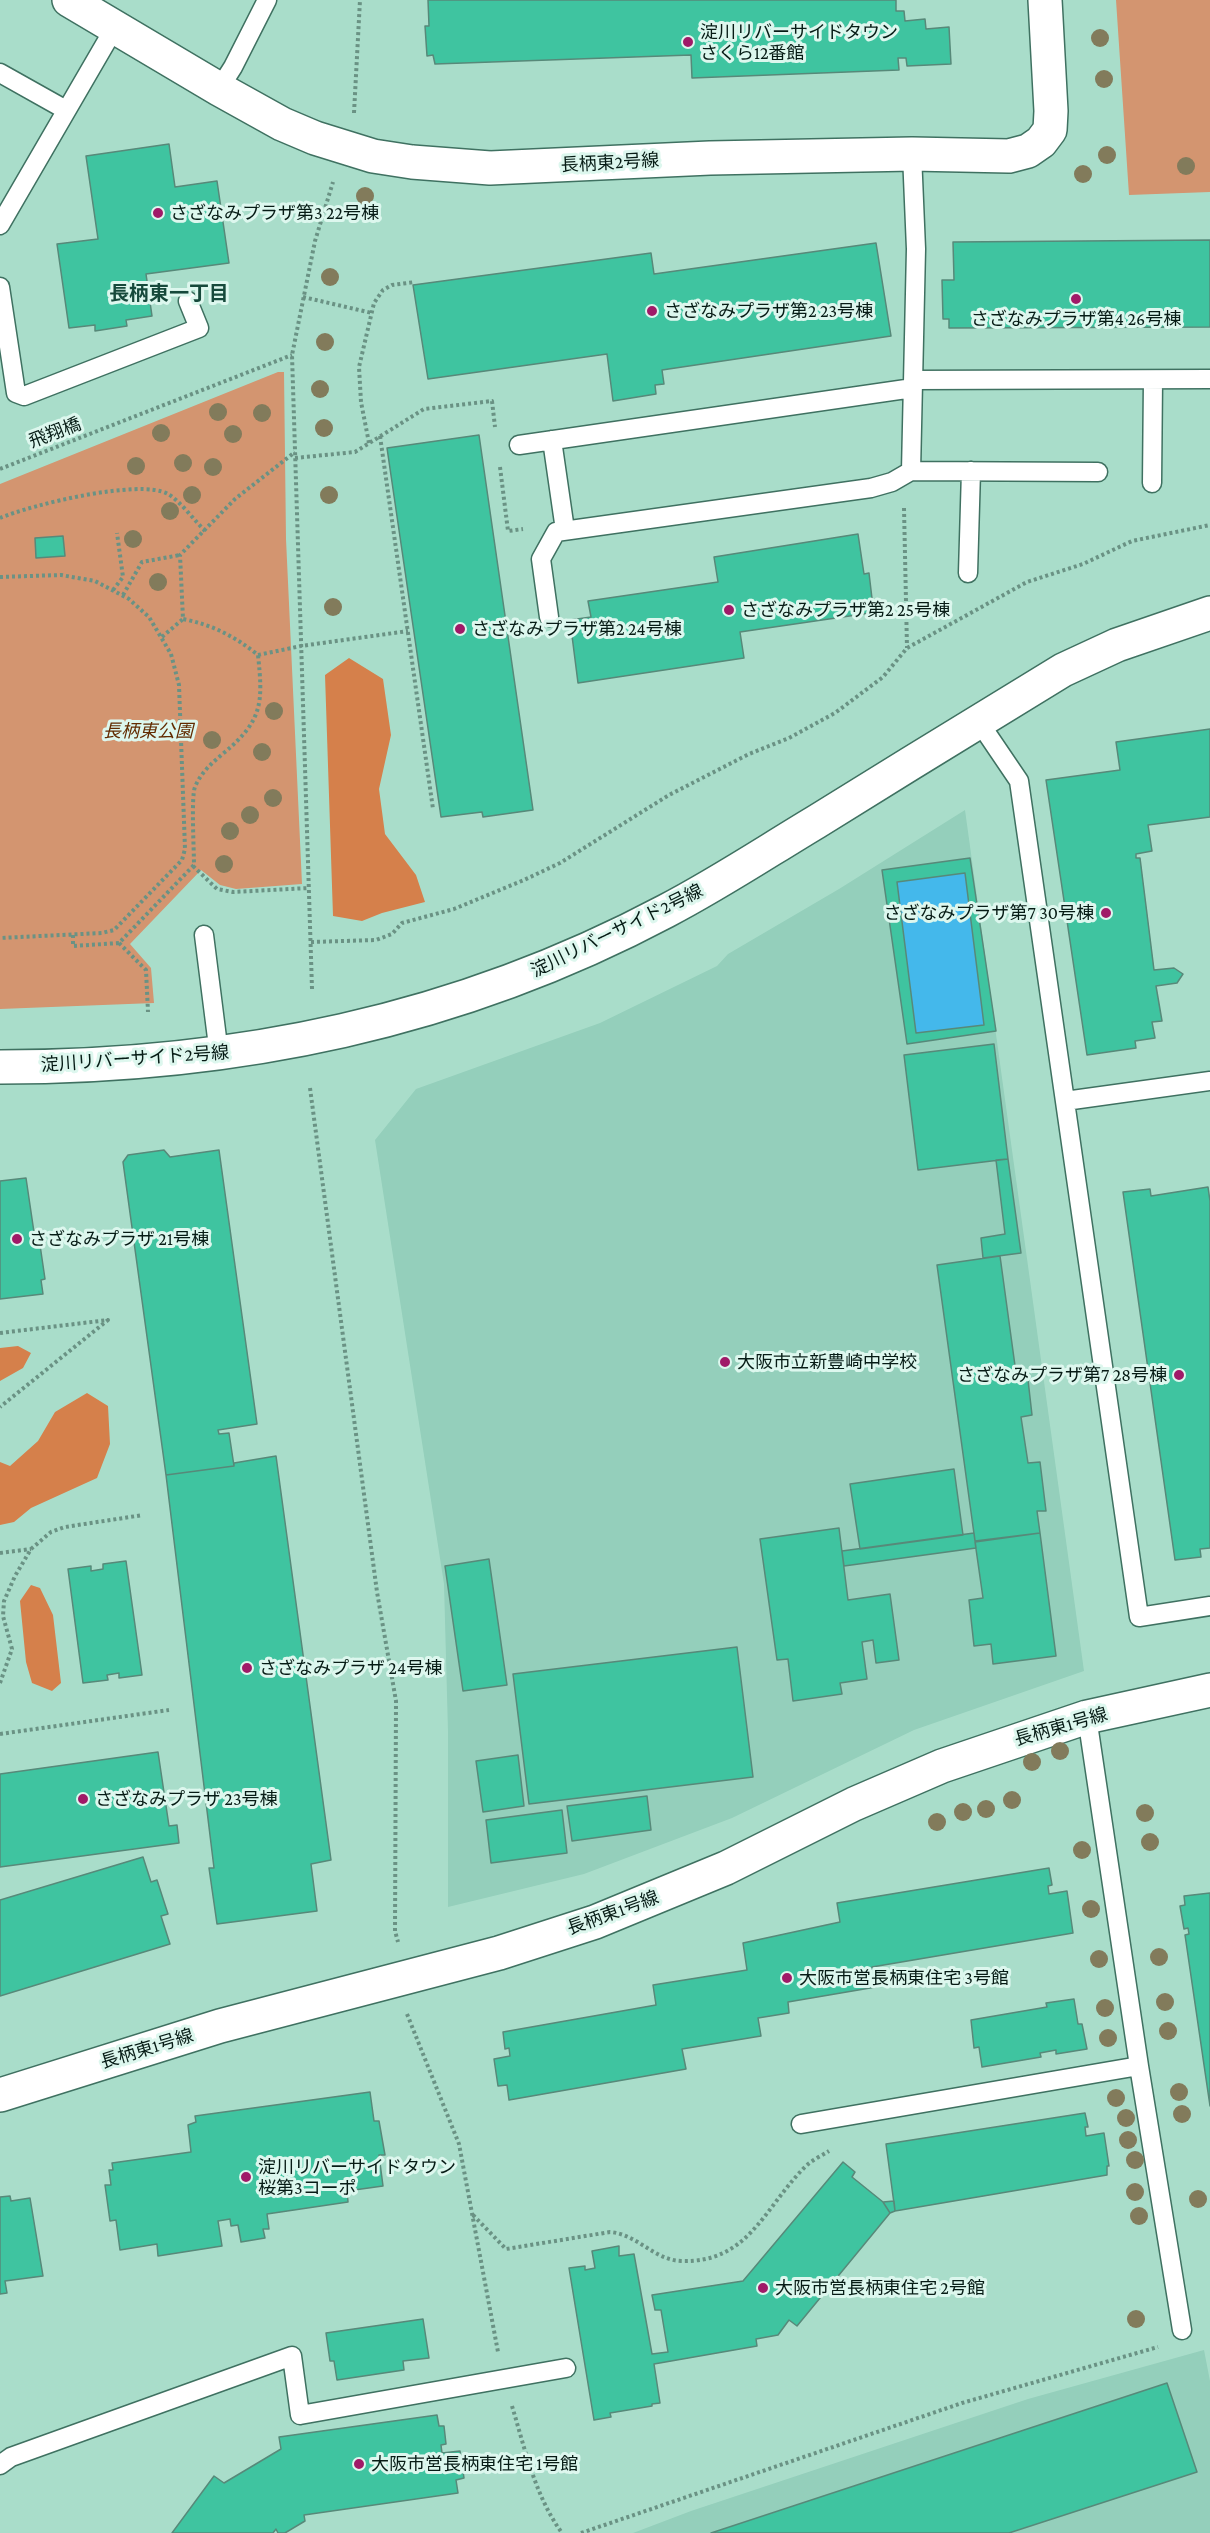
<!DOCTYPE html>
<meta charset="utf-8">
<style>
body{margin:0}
canvas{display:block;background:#a9ddca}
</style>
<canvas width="1210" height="2533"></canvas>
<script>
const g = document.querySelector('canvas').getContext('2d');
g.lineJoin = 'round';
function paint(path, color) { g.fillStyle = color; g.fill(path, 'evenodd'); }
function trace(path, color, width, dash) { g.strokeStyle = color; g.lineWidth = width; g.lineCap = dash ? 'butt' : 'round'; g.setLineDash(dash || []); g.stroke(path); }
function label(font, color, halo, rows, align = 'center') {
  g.font = font + ' "Crimson Pro","Noto Sans JP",serif'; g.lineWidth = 6; g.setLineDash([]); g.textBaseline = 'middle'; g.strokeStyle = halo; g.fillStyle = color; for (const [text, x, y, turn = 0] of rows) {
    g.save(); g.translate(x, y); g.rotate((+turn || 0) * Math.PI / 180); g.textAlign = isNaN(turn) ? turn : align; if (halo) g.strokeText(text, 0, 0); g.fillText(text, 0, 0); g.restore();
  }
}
paint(new Path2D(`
 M 965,810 L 1084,1671 L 914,1730 L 732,1818 L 584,1874 L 448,1907 L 448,1732 L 444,1584 L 375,1140 L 416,1089 L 600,1023 L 717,966 L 728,954 L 839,889 Z
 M 1204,2350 L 1210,2381 L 1210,2533 L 633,2533 L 691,2511 L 1028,2399 Z`), '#94cfbb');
paint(new Path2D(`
 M 1116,0 L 1210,0 L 1210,192 L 1129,195 Z
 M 278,372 L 284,372 L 286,539 L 302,884 L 236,889 L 220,885 L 201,870 L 130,944 L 151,968 L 154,1003 L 0,1009 L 0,484 Z`), '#d39570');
paint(new Path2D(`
 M 349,658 L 383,679 L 391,735 L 379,789 L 385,834 L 416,875 L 425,902 L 382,913 L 362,921 L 333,916 L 325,675 Z
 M 18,1346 L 31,1353 L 23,1368 L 0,1381 L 0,1348 Z
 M 87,1393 L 108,1406 L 110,1444 L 97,1478 L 31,1508 L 14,1522 L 0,1525 L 0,1462 L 10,1466 L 38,1441 L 55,1412 Z
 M 31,1585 L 40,1588 L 53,1615 L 61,1683 L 52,1691 L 32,1683 L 26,1662 L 20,1601 Z`), '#d5804b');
paint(new Path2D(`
 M 965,873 L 984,1025 L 916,1033 L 897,882 Z`), '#44b8eb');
const building = new Path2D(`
 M 428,0 L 896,0 L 896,11 L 904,11 L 905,21 L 925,19 L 926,29 L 949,27 L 951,64 L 907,66 L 906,58 L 898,58 L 899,70 L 692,78 L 691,55 L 435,64 L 433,55 L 427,56 L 425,26 L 429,26 Z
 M 169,144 L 175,187 L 217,181 L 229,263 L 146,274 L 152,316 L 126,320 L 127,326 L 95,331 L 95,325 L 69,328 L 57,244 L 98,239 L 86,156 Z
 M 1210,240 L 1210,327 L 949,328 L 949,319 L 943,319 L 942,280 L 954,280 L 953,242 Z
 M 876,243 L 891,336 L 662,370 L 664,384 L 655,385 L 656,394 L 613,401 L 607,354 L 428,379 L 413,285 L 651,253 L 654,274 Z
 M 479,435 L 533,810 L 483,817 L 482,812 L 441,817 L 387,448 Z
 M 858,534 L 864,574 L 869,573 L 873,607 L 869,607 L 870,613 L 740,632 L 744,658 L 578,683 L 570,620 L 591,617 L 588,601 L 718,582 L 714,557 Z
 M 63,536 L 65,556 L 36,558 L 35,538 Z
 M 1210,729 L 1210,817 L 1148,825 L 1152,851 L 1136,854 L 1136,858 L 1140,858 L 1154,970 L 1174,968 L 1183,974 L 1177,983 L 1156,986 L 1162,1021 L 1152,1022 L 1155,1038 L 1135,1041 L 1136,1048 L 1087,1055 L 1046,780 L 1120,770 L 1116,742 Z
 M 970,858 L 996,1031 L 907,1044 L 882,870 ZM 965,873 L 984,1025 L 916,1033 L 897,882 Z
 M 994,1044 L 1008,1159 L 918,1170 L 904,1055 Z
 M 164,1150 L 170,1157 L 219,1150 L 257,1424 L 218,1430 L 219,1434 L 229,1433 L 234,1466 L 166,1475 L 123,1162 L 128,1155 Z
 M 1008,1159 L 1021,1253 L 983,1258 L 981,1238 L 1005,1234 L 996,1160 Z
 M 26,1178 L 35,1239 L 39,1238 L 45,1279 L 41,1280 L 43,1294 L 0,1299 L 0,1181 Z
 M 1208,1187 L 1210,1201 L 1210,1548 L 1200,1549 L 1201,1557 L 1175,1560 L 1123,1192 L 1150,1189 L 1151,1196 Z
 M 1000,1256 L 1016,1373 L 1027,1371 L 1032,1415 L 1021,1417 L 1028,1463 L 1040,1462 L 1046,1511 L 1037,1511 L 1040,1533 L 975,1541 L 937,1265 Z
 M 276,1456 L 331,1860 L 311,1864 L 317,1911 L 217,1924 L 209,1868 L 214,1868 L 166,1475 L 234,1466 L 234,1463 Z
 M 954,1469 L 963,1535 L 860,1549 L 850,1484 Z
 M 839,1528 L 848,1600 L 890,1594 L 899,1660 L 876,1663 L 873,1640 L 862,1642 L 867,1679 L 840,1683 L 842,1694 L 793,1701 L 788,1659 L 777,1660 L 760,1539 Z
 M 974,1533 L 976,1548 L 844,1566 L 842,1551 Z
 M 1040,1533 L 1056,1656 L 993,1664 L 991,1644 L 974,1646 L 969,1600 L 983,1598 L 975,1542 Z
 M 489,1559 L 507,1685 L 463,1691 L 445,1566 Z
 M 126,1561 L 142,1675 L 119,1678 L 119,1673 L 107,1675 L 108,1680 L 83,1683 L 68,1569 L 91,1566 L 91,1571 L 103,1569 L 103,1564 Z
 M 737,1647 L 753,1777 L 529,1804 L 513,1674 Z
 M 158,1752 L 169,1826 L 177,1825 L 179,1843 L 0,1867 L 0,1774 Z
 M 518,1755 L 524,1806 L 483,1812 L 476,1761 Z
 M 647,1796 L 651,1830 L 572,1841 L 567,1806 Z
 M 562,1810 L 567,1853 L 491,1863 L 486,1820 Z
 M 143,1857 L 151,1882 L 157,1880 L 168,1914 L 161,1916 L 170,1944 L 0,1996 L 0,1900 Z
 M 1049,1868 L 1052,1885 L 1048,1886 L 1049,1894 L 1067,1891 L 1073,1933 L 872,1967 L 876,1987 L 788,2002 L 789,2013 L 758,2018 L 761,2036 L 682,2049 L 686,2069 L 509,2100 L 507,2085 L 498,2086 L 494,2059 L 510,2056 L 509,2048 L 505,2049 L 503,2032 L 656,2005 L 653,1985 L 747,1970 L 743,1943 L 840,1922 L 837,1903 Z
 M 1210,1893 L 1210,2106 L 1185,1935 L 1189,1934 L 1188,1928 L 1184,1929 L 1180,1906 L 1185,1905 L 1184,1896 Z
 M 1074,1999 L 1078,2024 L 1082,2024 L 1087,2049 L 1056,2054 L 1056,2050 L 1040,2053 L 1041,2057 L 982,2067 L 979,2047 L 974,2048 L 971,2020 L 1047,2007 L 1046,2003 Z
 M 370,2092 L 374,2121 L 379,2121 L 385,2155 L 379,2155 L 383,2186 L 347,2191 L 348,2202 L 267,2214 L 269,2229 L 263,2229 L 265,2238 L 241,2242 L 238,2225 L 231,2226 L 230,2219 L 218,2221 L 222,2246 L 158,2256 L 157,2244 L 120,2250 L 116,2220 L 110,2221 L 105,2185 L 111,2185 L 109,2170 L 113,2170 L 112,2163 L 191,2152 L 188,2125 L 196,2122 L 195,2116 Z
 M 1085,2113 L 1088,2127 L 1085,2127 L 1086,2136 L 1104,2133 L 1109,2166 L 1107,2166 L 1107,2175 L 895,2211 L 886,2144 Z
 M 843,2162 L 855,2172 L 852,2177 L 883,2202 L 890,2213 L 797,2326 L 789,2320 L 778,2335 L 756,2339 L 757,2346 L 654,2364 L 660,2403 L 652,2404 L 652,2406 L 610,2413 L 611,2417 L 594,2420 L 569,2268 L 585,2266 L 585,2270 L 595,2268 L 592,2251 L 619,2246 L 619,2256 L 634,2254 L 652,2354 L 668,2352 L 661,2310 L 655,2310 L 652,2295 L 743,2281 Z
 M 10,2196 L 11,2201 L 30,2198 L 43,2276 L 5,2281 L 7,2293 L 0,2294 L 0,2197 Z
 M 894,2201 L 895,2211 L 890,2213 L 883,2202 Z
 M 423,2319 L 429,2358 L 403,2361 L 404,2370 L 337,2380 L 334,2361 L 330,2361 L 326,2333 Z
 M 1167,2383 L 1197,2472 L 1009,2533 L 711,2533 Z
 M 437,2415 L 439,2426 L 444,2426 L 446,2444 L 441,2445 L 442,2453 L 460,2451 L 464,2478 L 456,2480 L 458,2493 L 304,2515 L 305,2521 L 285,2533 L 278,2533 L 276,2529 L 273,2533 L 172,2533 L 214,2476 L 224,2483 L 281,2449 L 279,2437 Z`);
paint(building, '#3fc4a0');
trace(building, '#578979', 1.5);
const service = new Path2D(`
 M 0,73 L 66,110
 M 219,89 L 233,67 L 267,0
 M 0,225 L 115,27
 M 0,287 L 16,393 L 24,396 L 199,328 L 188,301
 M 913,380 L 1210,379
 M 552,440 L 565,530
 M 519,445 L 913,388
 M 911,471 L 916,249 L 912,154
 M 1152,483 L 1153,380
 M 968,573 L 971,471
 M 549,617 L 541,559 L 556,532 L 871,488 L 892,482 L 911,471 L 1098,472
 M 979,722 L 1019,781 L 1139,1617 L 1210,1606
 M 204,935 L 219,1054
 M 1065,1101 L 1210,1081
 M 1087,1717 L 1139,2066 L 1182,2330
 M 801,2124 L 1139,2066
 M 0,2465 L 11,2457 L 292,2356 L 300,2415 L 566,2368`);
const minor = new Path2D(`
 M 69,0 L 219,89 L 282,124 L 315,138 L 373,156 L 412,162 L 490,168 L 710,158 L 912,154 L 1009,156 L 1028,151 L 1041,142 L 1050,130 L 1051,111 L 1045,0`);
const tertiary = new Path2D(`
 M 0,1067 C 235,1067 457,1022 666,911 C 718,884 766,852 816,822 C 898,771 981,720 1063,670 L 1117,645 L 1210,613
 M 0,2095 L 220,2026 L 499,1953 L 595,1922 L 726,1868 L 854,1804 L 942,1766 L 1087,1717 L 1210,1690`);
trace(service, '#3f7161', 21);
trace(minor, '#3f7161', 36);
trace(tertiary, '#3f7161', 36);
trace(new Path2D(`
 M 354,113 L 360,0
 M 303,297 L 372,313
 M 380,436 L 433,809
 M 369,443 L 361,402 L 359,367 L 374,303 L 383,290 L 392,285 L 415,282
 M 295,458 L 355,452 L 424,409 L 492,401 L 495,427
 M 500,467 L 508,531 L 523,529
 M 0,469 L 292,355
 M 904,508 L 907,648
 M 0,518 C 31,505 140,478 168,494 C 179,500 195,521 205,531
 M 0,577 L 61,575 L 95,581 L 129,599 L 149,617 L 171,654 L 179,685 L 185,849 L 182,860 L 114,930 L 102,933 L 0,938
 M 113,590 L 123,577 L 117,533
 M 123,595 L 142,562 L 180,555
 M 162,637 L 183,619 L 180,555 L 235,499 L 295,452
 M 258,655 L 301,646 L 408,631
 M 193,866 L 217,889 L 233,892 L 309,888
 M 73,935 L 73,946 L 119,943 L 194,865 C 194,850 191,796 195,787 C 201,772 213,762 225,752 C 263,720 263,702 258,655 C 234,636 213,625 183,619
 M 311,942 L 376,940 L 392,934 L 402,923 L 454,909 L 524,880 L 560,863 L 669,795 L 749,754 L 789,738 L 835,713 L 883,677 L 907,648 L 1027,582 L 1083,564 L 1132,541 L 1210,525
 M 119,943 L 146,970 L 148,1012
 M 312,989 L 292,355 L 315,241 L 333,182
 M 310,1088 L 377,1592 L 396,1701 L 395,1931 L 398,1942
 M 0,1333 L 108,1320 L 0,1407
 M 0,1553 L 31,1549
 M 0,1683 L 12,1649 L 3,1616 L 4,1601 L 15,1576 L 31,1549 L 51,1532 L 65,1527 L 143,1515
 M 0,1734 L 169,1710
 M 407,2014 L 459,2144 L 498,2352
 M 473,2215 L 506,2249 L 610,2232 C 637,2234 654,2260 681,2261 C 748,2263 763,2210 803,2169 C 810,2161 821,2156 829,2151
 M 512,2406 C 525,2449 535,2496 562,2533
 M 581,2533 L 962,2403 L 1158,2347`), '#6a9284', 4, [3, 3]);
trace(service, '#fff', 18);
trace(minor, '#fff', 33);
trace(tertiary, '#fff', 33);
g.fillStyle = '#827b5b';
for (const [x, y] of [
 [1100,38],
 [1104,79],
 [1107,155],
 [1186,166],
 [1083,174],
 [365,196],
 [330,277],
 [325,342],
 [320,389],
 [218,412],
 [262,413],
 [324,428],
 [161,433],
 [233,434],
 [183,463],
 [136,466],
 [213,467],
 [192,495],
 [329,495],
 [170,511],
 [133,539],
 [158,582],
 [333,607],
 [274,711],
 [212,740],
 [262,752],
 [273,798],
 [250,815],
 [230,831],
 [224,864],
 [1060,1751],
 [1032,1762],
 [1012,1800],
 [986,1809],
 [963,1812],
 [1145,1813],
 [937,1822],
 [1150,1842],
 [1082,1850],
 [1091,1909],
 [1159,1957],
 [1099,1959],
 [1165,2002],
 [1105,2008],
 [1168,2031],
 [1108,2038],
 [1179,2092],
 [1116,2098],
 [1182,2114],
 [1126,2118],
 [1128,2140],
 [1135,2160],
 [1135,2192],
 [1198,2199],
 [1139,2216],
 [1136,2319]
]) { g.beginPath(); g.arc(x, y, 9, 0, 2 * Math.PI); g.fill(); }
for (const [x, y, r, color] of [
 [688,42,6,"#a01a68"],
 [158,213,6,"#a01a68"],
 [1076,299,6,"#a01a68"],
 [652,311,6,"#a01a68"],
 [729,610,6,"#a01a68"],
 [460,629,6,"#a01a68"],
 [1106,913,6,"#a01a68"],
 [17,1239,6,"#a01a68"],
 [725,1362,6,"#a01a68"],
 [1179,1375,6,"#a01a68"],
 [247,1668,6,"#a01a68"],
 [83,1799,6,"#a01a68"],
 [787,1978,6,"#a01a68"],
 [246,2177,6,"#a01a68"],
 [763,2288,6,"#a01a68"],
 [359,2464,6,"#a01a68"]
]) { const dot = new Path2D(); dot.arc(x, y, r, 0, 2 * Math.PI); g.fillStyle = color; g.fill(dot); trace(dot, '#ddf7ee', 2); }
label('18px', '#061b15', '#ddf7ee', [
 ["淀川リバーサイドタウン",700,32],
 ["さくら12番館",700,53],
 ["さざなみプラザ第3 22号棟",170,213],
 ["さざなみプラザ第2 23号棟",664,311],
 ["さざなみプラザ第4 26号棟",1076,319,"center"],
 ["さざなみプラザ第2 25号棟",741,610],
 ["さざなみプラザ第2 24号棟",472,629],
 ["さざなみプラザ第7 30号棟",1094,913,"right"],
 ["さざなみプラザ 21号棟",29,1239],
 ["大阪市立新豊崎中学校",737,1362],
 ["さざなみプラザ第7 28号棟",1167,1375,"right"],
 ["さざなみプラザ 24号棟",259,1668],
 ["さざなみプラザ 23号棟",95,1799],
 ["大阪市営長柄東住宅 3号館",799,1978],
 ["淀川リバーサイドタウン",258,2167],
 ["桜第3コーポ",258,2188],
 ["大阪市営長柄東住宅 2号館",775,2288],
 ["大阪市営長柄東住宅 1号館",371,2464]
], 'left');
label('18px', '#061b15', '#ddf7ee', [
 ["長柄東2号線",610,163,-3],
 ["飛翔橋",55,433,-21],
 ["淀川リバーサイド2号線",617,931,-26],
 ["淀川リバーサイド2号線",135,1059,-4],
 ["長柄東1号線",1061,1727,-16],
 ["長柄東1号線",613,1913,-20],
 ["長柄東1号線",147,2049,-17]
]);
label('italic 18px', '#622b00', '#ddf7ee', [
 ["長柄東公園",148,731]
]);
label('bold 20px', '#16493b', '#ddf7ee', [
 ["長柄東一丁目",169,294]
]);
</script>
